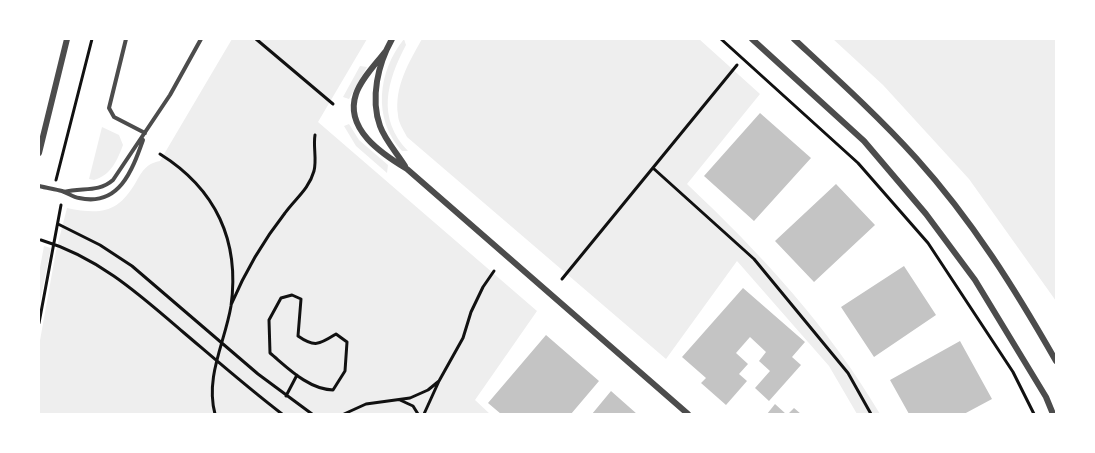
<!DOCTYPE html>
<style>
body{margin:0}
#map{position:relative;width:1095px;height:453px;overflow:hidden;background:#fff;font-family:"Zilla Slab",serif}
canvas{display:block}
.frame{position:absolute;inset:0;border:40px solid #fff;pointer-events:none}
</style>
<div id="map">
<canvas width="1095" height="453"></canvas>
<div class="frame"></div>
</div>
<script>
const g = document.querySelector('canvas').getContext('2d');
g.lineJoin = 'round';
function paint(path, color) { g.fillStyle = color; g.fill(path, 'evenodd'); }
function trace(path, color, width, dash) { g.strokeStyle = color; g.lineWidth = width; g.lineCap = dash ? 'butt' : 'round'; g.setLineDash(dash || []); g.stroke(path); }
paint(new Path2D(`
 M 232,39 L 367,39 L 318,122 L 537,311 L 475,400 L 490,414 L 39,414 L 39,346 L 56,251 L 67,208 C 101,215 118,213 136,182 C 143,170 146,164 160,161 Z
 M 404,39 L 406,45 C 387,81 376,118 408,151 L 402,151 C 372,119 378,71 404,39 Z
 M 422,39 L 699,39 L 760,94 L 687,184 C 761,254 828,326 880,414 L 857,414 L 829,366 L 737,261 L 666,359 L 407,137 C 404,131 398,122 398,115 C 394,87 409,62 422,39 Z
 M 833,39 L 1056,39 L 1056,301 L 969,179 L 883,85 Z
 M 360,66 L 367,67 L 349,99 L 343,97 Z
 M 349,124 L 359,140 L 388,165 L 387,173 L 356,146 L 344,126 Z
 M 102,127 L 119,135 L 123,145 C 117,161 111,175 94,180 L 89,179 Z
 M 44,246 L 51,248 L 39,307 L 39,273 Z`), '#eee');
paint(new Path2D(`
 M 760,113 L 811,158 L 754,221 L 704,176 Z
 M 836,184 L 875,225 L 814,282 L 775,241 Z
 M 904,266 L 936,315 L 874,357 L 841,307 Z
 M 743,288 L 805,342 L 792,357 L 801,365 L 769,401 L 755,388 L 770,371 L 759,361 L 766,352 L 750,337 L 736,353 L 748,364 L 739,374 L 747,381 L 726,405 L 701,383 L 706,378 L 682,357 Z
 M 546,335 L 599,381 L 571,414 L 501,414 L 488,403 Z
 M 960,341 L 992,399 L 964,414 L 909,414 L 890,380 Z
 M 611,391 L 637,414 L 592,414 Z
 M 775,404 L 786,414 L 767,414 Z
 M 794,408 L 801,414 L 788,414 Z`), '#c4c4c4');
trace(new Path2D(`
 M 256,39 L 333,104
 M 721,39 L 858,163 L 928,243 L 1013,372 L 1034,414
 M 160,154 C 216,189 240,241 231,306 C 225,342 205,377 215,414
 M 653,168 L 754,259 L 848,373 L 871,414
 M 56,180 L 92,39
 M 58,224 L 100,245 L 132,266 L 258,374 L 312,414
 M 41,240 C 98,257 139,294 183,332 C 216,360 248,388 282,414
 M 562,279 L 737,65
 M 292,295 L 301,299 L 298,336 C 315,348 320,344 336,334 L 347,342 L 345,371 L 333,390 C 308,389 288,368 270,353 L 269,320 L 281,298 Z
 M 231,305 C 245,272 263,241 285,213 C 295,199 309,189 314,171 C 317,159 313,147 315,135
 M 39,323 L 61,205
 M 439,381 L 463,338 L 471,312 L 483,287 L 494,271
 M 286,396 L 297,375
 M 400,400 L 413,406 L 418,414
 M 344,414 L 366,404 L 410,398 L 428,390 L 439,381 L 424,414`), '#111', 3);
trace(new Path2D(`
 M 126,39 L 109,108 L 114,117 L 145,133
 M 39,186 C 47,188 54,189 62,191 C 68,193 73,197 79,198 C 119,207 132,171 143,140
 M 64,192 C 82,187 98,193 113,180 L 170,95 L 201,39`), '#4c4c4c', 4);
trace(new Path2D(`
 M 392,39 C 378,64 370,98 380,126 C 385,140 397,153 405,166
 M 752,39 L 864,141 L 926,214 L 975,280 L 1046,397 L 1053,414
 M 794,39 C 836,78 878,116 916,158 C 972,220 1015,289 1056,361
 M 385,52 C 375,65 361,79 356,94 C 344,129 382,154 407,169 L 688,414
 M 39,153 L 67,39`), '#4c4c4c', 6);
</script>
